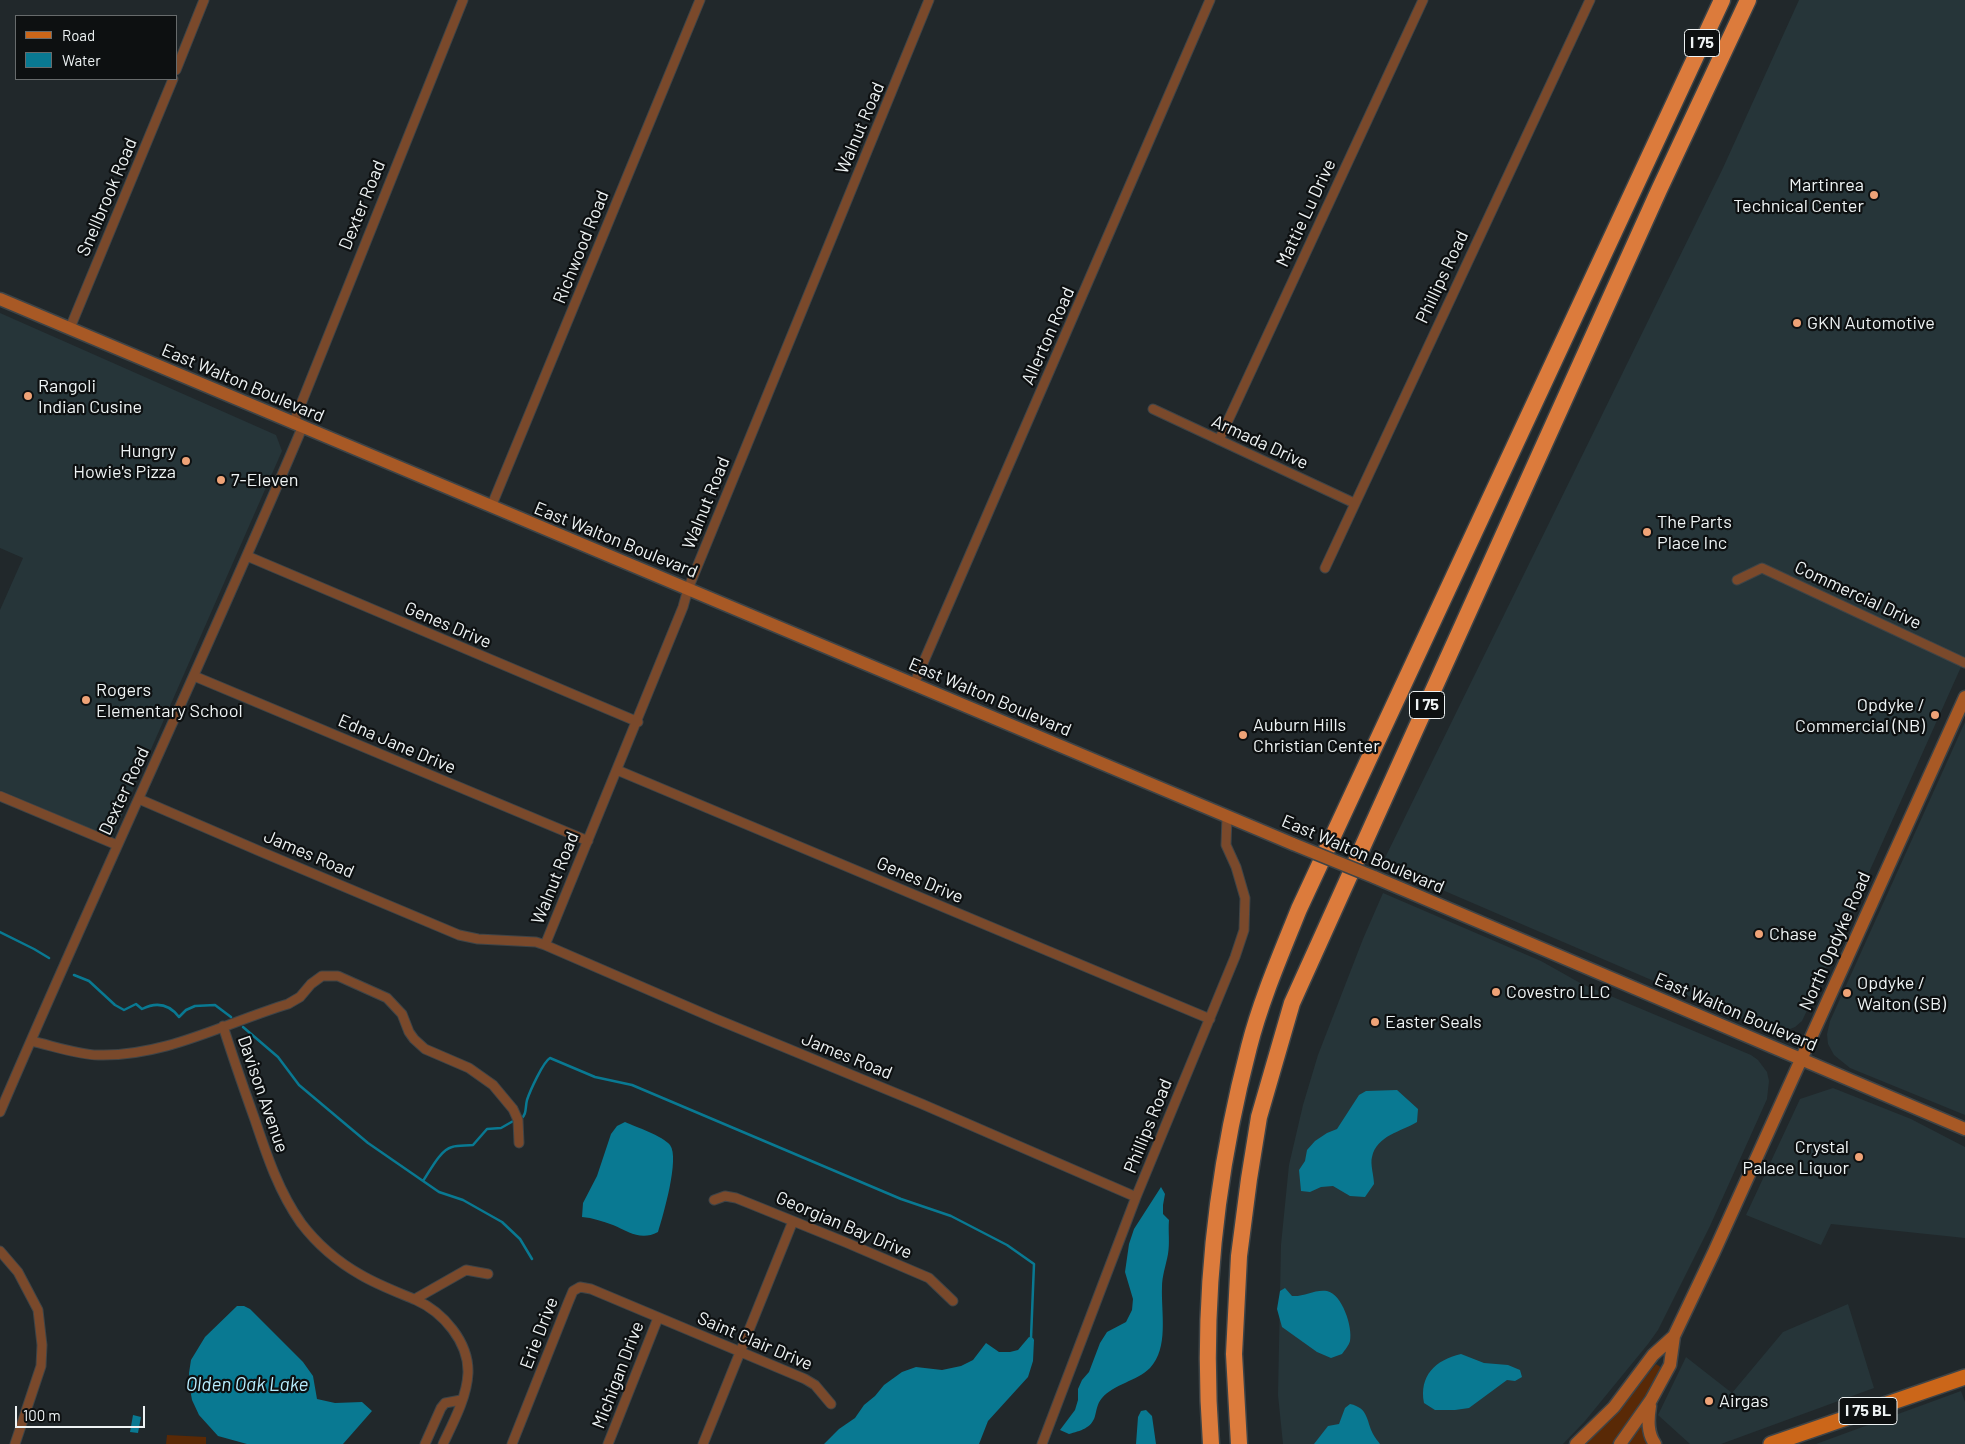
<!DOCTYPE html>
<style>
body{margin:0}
#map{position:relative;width:1965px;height:1444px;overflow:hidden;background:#21282b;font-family:Barlow,sans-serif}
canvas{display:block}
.legend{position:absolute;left:15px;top:15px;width:162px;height:65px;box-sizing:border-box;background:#0d1011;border:1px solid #676b6c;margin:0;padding:6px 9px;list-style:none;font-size:15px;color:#eef3f4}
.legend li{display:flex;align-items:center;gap:10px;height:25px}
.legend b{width:25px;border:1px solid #676b6c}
.scale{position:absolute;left:15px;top:1406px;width:130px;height:22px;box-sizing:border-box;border:2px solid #eef3f4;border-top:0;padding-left:6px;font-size:15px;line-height:18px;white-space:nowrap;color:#eef3f4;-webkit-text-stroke:4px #0d1011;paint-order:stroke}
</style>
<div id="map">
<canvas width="1965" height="1444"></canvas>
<ul class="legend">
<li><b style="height:6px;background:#cb6619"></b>Road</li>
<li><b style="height:14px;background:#097992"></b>Water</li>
</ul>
<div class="scale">100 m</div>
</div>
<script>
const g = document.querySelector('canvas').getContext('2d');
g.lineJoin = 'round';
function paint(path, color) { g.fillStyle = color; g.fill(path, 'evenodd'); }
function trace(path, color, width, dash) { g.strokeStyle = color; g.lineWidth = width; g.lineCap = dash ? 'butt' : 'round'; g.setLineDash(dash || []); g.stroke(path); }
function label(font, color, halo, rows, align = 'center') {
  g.font = font + ' Barlow,sans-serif'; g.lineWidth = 4.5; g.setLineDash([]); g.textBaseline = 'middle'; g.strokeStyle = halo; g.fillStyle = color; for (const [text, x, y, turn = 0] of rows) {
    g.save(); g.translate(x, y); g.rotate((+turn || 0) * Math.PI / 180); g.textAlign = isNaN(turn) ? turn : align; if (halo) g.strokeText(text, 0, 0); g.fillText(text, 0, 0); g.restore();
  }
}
paint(new Path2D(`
 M 1799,0 L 1965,0 L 1965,658 L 1810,1004 L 1802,1021 L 1795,1027 L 1783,1032 L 1763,1028 L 1382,864 L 1723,168 Z
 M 0,313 L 276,435 L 282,451 L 112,838 L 0,790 L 0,610 L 23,558 L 0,548 Z
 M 1965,722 L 1965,1115 L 1850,1068 L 1834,1055 L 1828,1044 L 1827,1034 L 1830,1021 Z
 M 1383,893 L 1541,961 L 1582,984 L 1751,1055 L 1758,1060 L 1767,1072 L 1769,1081 L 1767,1099 L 1710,1226 L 1658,1330 L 1648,1344 L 1585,1421 L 1563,1444 L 1283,1444 L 1278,1395 L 1281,1245 L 1289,1165 L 1303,1105 L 1318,1055 L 1363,939 Z
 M 1833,1088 L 1911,1119 L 1965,1147 L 1965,1238 L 1831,1224 L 1821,1245 L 1746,1215 L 1800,1099 Z
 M 1848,1304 L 1874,1388 L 1721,1444 L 1690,1444 L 1658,1415 L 1686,1357 L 1732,1393 L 1783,1332 Z
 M 1961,1391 L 1965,1402 L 1965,1444 L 1816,1444 Z`), '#263539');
paint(new Path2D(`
 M 1656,1364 L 1662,1368 L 1646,1397 L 1612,1444 L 1585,1444 L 1625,1403 Z
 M 1644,1421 L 1650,1444 L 1627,1444 Z
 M 167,1435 L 206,1437 L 206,1444 L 166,1444 Z`), '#592906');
paint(new Path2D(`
 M 1397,1090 L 1418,1109 L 1417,1122 C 1401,1132 1377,1135 1372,1157 C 1370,1164 1374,1176 1374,1184 L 1365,1197 L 1350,1196 L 1333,1186 L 1321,1187 L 1310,1192 L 1301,1191 L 1299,1170 L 1305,1161 L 1307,1150 L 1315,1141 L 1327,1133 L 1337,1129 L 1359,1095 L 1366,1091 Z
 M 625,1122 C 636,1127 663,1136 670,1145 C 680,1158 663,1216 658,1232 C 641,1241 629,1232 613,1225 C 602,1221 593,1218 582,1217 L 583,1203 L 597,1176 L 611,1134 L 617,1126 Z
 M 1161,1187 L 1165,1194 L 1163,1205 L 1163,1214 L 1169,1220 C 1168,1231 1170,1243 1168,1254 C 1166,1265 1162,1276 1162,1287 C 1161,1313 1169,1348 1150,1368 C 1137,1381 1114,1384 1102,1398 C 1097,1404 1097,1409 1095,1416 C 1092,1428 1080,1431 1069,1434 L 1060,1430 L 1075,1410 L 1078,1400 L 1078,1389 L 1082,1380 L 1089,1372 L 1100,1343 L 1107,1332 L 1126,1322 L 1132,1310 L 1133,1299 L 1125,1272 L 1129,1244 L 1134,1229 Z
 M 1285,1288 L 1292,1296 C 1304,1297 1315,1289 1327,1291 C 1342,1294 1353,1327 1350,1341 C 1349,1345 1345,1350 1342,1354 L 1331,1358 L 1317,1352 L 1282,1327 L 1277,1309 L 1280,1291 Z
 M 237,1306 L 244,1306 L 250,1309 L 303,1362 L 313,1376 L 317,1399 L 335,1403 L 362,1402 L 372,1411 L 343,1444 L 247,1444 L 218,1436 L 199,1415 L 192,1400 L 189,1383 L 189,1373 L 191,1360 L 205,1337 Z
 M 1029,1337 L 1033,1338 L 1034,1340 L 1033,1361 L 1028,1377 L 988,1421 L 979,1444 L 824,1444 L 839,1429 L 855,1418 L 864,1405 L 875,1396 L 884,1385 L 902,1372 L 916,1367 L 942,1370 L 961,1366 L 973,1360 L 986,1343 L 999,1352 L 1010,1352 L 1018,1350 Z
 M 1461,1354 L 1484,1363 L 1508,1365 L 1520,1370 L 1522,1377 L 1515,1381 L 1507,1380 L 1469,1408 L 1455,1410 L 1435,1410 L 1424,1403 C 1419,1376 1435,1360 1461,1354 Z
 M 1350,1404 C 1369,1408 1366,1421 1373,1434 C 1375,1438 1378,1441 1380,1444 L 1314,1444 L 1328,1426 L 1339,1424 L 1345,1408 Z
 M 1146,1410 L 1152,1416 L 1156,1444 L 1136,1444 L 1138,1417 L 1141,1411 Z
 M 133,1415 L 141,1417 L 138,1433 L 130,1432 Z`), '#097992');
trace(new Path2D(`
 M 0,932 L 34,949 L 49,958
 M 74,975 L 89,981 L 115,1005 L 124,1010 L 136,1004 L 142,1009 C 156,1002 169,1004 179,1017 L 186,1010 L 195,1006 L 215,1005 L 231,1017
 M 243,1027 L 278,1057 L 299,1085 L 368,1143 L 439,1192 L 463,1200 L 502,1222 L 520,1239 L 532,1259
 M 521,1119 C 527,1114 525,1108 527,1100 C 530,1091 543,1062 550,1058 L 595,1077 L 632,1085 L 901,1199 L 951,1216 L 1007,1245 L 1034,1264 L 1031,1338
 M 423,1181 C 430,1171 440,1150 452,1147 C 459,1145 466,1146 473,1145 L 487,1129 L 501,1128 L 515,1120`), '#097992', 2.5);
const street = new Path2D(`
 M 176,70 L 204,0
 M 70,328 L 173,79
 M 1153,409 L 1354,503
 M 293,424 L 463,0
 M 1219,440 L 1423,0
 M 491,507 L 700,0
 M 247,556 L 638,722
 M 1325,568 L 1590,0
 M 1737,580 L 1762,568 L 1965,663
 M 194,676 L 588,841
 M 914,684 L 1210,0
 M 617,770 L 1210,1019
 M 0,796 L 117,845
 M 139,799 L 264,853 L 459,935 L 478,939 L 536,942 L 545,945 L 716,1019 L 922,1104 L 1136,1197
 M 545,945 L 683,607 L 688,589 L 929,0
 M 223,1026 C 233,1058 244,1089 255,1120 C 267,1156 279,1192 301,1223 C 317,1244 338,1262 361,1275 C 378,1285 397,1292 416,1300 C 443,1312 469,1342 468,1373 C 467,1397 453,1423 443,1444
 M 31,1041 C 50,1045 78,1055 98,1055 C 165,1057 225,1023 288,1004 L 300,997 L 311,984 L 322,976 L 338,976 L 387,998 L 402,1014 L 409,1032 L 414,1039 L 425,1049 L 469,1068 L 493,1085 L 513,1109 L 518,1120 L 519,1143
 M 0,1112 C 98,883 205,657 302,428
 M 714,1200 L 725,1196 L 736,1198 L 845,1242 L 929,1278 L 953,1301
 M 0,1251 L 18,1272 L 38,1310 L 42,1345 L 41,1366 L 15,1444
 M 415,1299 L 466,1270 L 488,1274
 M 425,1444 L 441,1408 L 445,1403 L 461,1400
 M 512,1444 L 568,1303 L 573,1291 L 580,1287 L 591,1289 L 805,1379 L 815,1385 L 831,1404
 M 608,1444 L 658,1318
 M 703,1444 L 793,1221
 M 1042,1444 L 1136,1197 L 1235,957 L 1244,930 L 1245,898 L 1236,867 L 1226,845 L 1227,816`);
const secondary = new Path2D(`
 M 0,299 L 1293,844
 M 1374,877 L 1965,1129
 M 1650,1406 C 1648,1419 1647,1433 1655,1444
 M 1576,1444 L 1614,1407 L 1653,1355 L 1674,1336
 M 1620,1444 L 1651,1400 L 1670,1365 L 1674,1336 L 1714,1252 L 1965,697`);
const primary = new Path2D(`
 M 1771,1444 L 1965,1377`);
const highway = new Path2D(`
 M 1211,1444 C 1201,1311 1215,1177 1249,1047 C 1261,1000 1281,954 1299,909 L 1722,0
 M 1239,1444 L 1234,1354 L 1239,1256 L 1249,1179 L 1259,1117 L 1292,1003 L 1659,190 L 1748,0`);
trace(street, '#3e4447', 11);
trace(secondary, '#3e4447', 15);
trace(primary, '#3e4447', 18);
trace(highway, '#3e4447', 19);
trace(street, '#7a492b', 9);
trace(secondary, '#a85925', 12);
trace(primary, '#cb6619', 15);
trace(highway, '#dc7b3c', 16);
const secondaryBridge = new Path2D(`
 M 1293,844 L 1374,877`);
trace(secondaryBridge, '#3e4447', 15, []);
trace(secondaryBridge, '#a85925', 12);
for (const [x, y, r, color] of [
 [1874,195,5,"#efa377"],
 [1797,323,5,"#efa377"],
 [28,396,5,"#efa377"],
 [186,461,5,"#efa377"],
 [221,480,5,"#efa377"],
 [1647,532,5,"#efa377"],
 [86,700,5,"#efa377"],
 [1935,715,5,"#efa377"],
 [1243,735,5,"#efa377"],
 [1759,934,5,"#efa377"],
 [1496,992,5,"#efa377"],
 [1847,993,5,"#efa377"],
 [1375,1022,5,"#efa377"],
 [1859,1157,5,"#efa377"],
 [1709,1401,5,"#efa377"]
]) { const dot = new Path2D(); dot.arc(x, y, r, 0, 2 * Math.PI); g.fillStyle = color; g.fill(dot); trace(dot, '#0d1011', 2); }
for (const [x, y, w] of [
 [1702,43,35],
 [1427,705,35],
 [1868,1411,58]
]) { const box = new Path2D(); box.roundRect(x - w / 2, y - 13.5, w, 27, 4); g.fillStyle = '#0d1011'; g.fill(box); trace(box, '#eef3f4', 1); }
label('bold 16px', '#eef3f4', null, [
 ["I 75",1702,43],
 ["I 75",1427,705],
 ["I 75 BL",1868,1411]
]);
label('18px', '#eef3f4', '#0d1011', [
 ["Walnut Road",860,128,-67],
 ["Snellbrook Road",107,197,-67],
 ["Dexter Road",362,205,-68],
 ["Mattie Lu Drive",1306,213,-65],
 ["Richwood Road",581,247,-68],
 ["Phillips Road",1442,277,-65],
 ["Allerton Road",1048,336,-66],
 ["East Walton Boulevard",243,383,23],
 ["Armada Drive",1260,442,25],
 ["Walnut Road",706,503,-68],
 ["East Walton Boulevard",616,540,22],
 ["Commercial Drive",1858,595,25],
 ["Genes Drive",448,625,23],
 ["East Walton Boulevard",990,697,23],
 ["Edna Jane Drive",397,744,23],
 ["Dexter Road",124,791,-65],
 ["James Road",309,854,23],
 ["East Walton Boulevard",1363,854,23],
 ["Walnut Road",555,878,-68],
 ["Genes Drive",920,880,23],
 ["North Opdyke Road",1835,941,-66],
 ["East Walton Boulevard",1736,1012,23],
 ["James Road",847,1056,22],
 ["Davison Avenue",263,1094,71],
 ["Phillips Road",1148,1126,-68],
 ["Georgian Bay Drive",844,1225,23],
 ["Erie Drive",539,1333,-69],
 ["Saint Clair Drive",755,1341,23],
 ["Michigan Drive",618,1375,-69]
]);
label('18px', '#eef3f4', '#0d1011', [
 ["Martinrea",1864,185,"right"],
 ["Technical Center",1864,206,"right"],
 ["GKN Automotive",1807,323],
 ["Rangoli",38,386],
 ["Indian Cusine",38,407],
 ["Hungry",176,451,"right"],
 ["Howie's Pizza",176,472,"right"],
 ["7-Eleven",231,480],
 ["The Parts",1657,522],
 ["Place Inc",1657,543],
 ["Rogers",96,690],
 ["Elementary School",96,711],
 ["Opdyke /",1925,705,"right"],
 ["Commercial (NB)",1925,726,"right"],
 ["Auburn Hills",1253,725],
 ["Christian Center",1253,746],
 ["Chase",1769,934],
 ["Opdyke /",1857,983],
 ["Walton (SB)",1857,1004],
 ["Covestro LLC",1506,992],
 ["Easter Seals",1385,1022],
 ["Crystal",1849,1147,"right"],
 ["Palace Liquor",1849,1168,"right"],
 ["Airgas",1719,1401]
], 'left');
label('italic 19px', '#b8edff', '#0d1011', [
 ["Olden Oak Lake",247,1385]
]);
</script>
